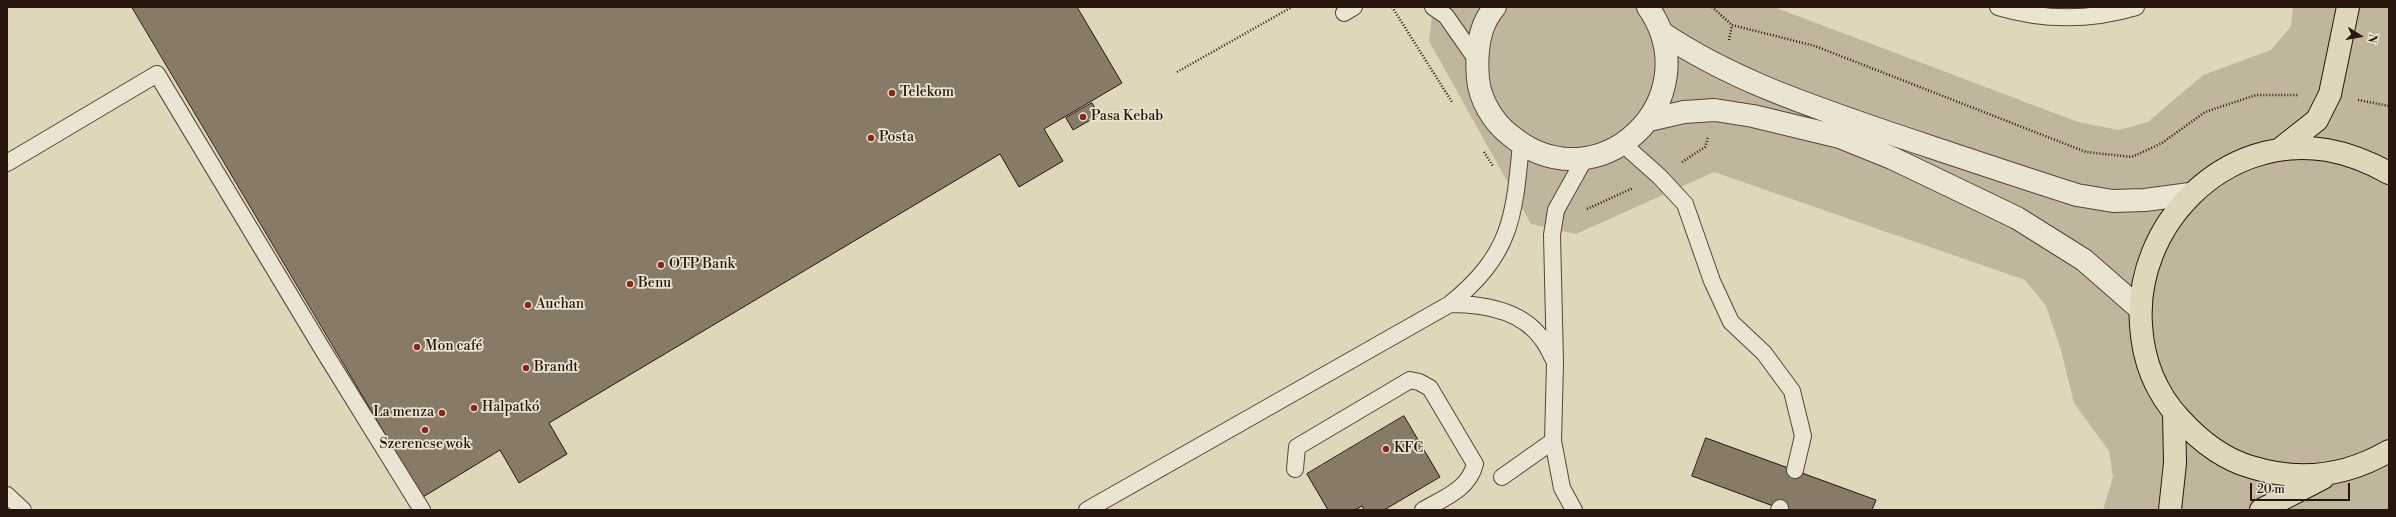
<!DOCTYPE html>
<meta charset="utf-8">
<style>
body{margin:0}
#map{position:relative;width:2396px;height:517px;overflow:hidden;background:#dfd7ba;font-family:"Libre Bodoni",serif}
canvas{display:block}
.frame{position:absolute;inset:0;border:8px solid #27160d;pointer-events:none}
.north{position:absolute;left:2340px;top:16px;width:40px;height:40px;-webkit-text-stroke:3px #eae5d2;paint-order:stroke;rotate:101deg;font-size:11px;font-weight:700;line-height:16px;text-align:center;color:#27160d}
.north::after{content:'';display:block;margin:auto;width:14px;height:18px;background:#27160d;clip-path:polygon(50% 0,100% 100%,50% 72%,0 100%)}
.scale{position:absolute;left:2250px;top:483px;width:100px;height:18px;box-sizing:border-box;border:2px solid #27160d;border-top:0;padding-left:5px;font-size:12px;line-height:14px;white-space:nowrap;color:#27160d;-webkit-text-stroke:3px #eae5d2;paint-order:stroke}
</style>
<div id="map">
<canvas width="2396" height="517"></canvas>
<div class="frame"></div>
<div class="north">N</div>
<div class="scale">20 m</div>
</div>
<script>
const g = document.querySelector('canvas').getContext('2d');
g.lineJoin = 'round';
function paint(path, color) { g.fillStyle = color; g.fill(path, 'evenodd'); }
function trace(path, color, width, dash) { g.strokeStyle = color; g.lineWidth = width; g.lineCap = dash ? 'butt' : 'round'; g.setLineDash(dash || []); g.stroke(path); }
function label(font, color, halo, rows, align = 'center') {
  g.font = font + ' "Libre Bodoni",serif'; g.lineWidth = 3.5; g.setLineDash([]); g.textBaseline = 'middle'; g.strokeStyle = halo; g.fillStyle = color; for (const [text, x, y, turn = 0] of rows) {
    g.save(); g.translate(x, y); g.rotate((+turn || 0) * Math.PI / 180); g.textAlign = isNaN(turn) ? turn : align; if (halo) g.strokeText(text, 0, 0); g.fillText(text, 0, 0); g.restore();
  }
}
paint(new Path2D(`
 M 1433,7 L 1774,7 L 2078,122 L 2119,130 L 2148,122 L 2203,75 L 2271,50 L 2291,26 L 2293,7 L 2389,7 L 2389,510 L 2103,510 L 2113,477 L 2109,451 L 2074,403 L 2061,350 L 2046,306 L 2025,280 L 1714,172 L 1576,234 L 1531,224 L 1429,41 Z`), '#c0b69d');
const building = new Path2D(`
 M 132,7 L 1077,7 L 1122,83 L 1044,129 L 1063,161 L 1019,187 L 1000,154 L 549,423 L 567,454 L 519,483 L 500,450 L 423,497 Z
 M 1092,103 L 1099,115 L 1073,130 L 1066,118 Z
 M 1404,416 L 1440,477 L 1384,510 L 1364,510 L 1362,506 L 1355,510 L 1328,510 L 1307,474 Z
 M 1706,438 L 1876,500 L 1872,510 L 1784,510 L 1692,476 Z`);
paint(building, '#877a67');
trace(building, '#27160d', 1);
const service = new Path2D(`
 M 1433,7 L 1446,16 L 1476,59
 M 1998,7 C 2045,21 2089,21 2136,7
 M 1344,13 L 1354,7
 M 1623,144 L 1660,177 L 1685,204 L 1712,281 L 1731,322 L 1764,353 L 1792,391 L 1803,436 L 1795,470
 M 7,163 L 157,74 L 323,350 L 422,510
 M 1450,304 C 1482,304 1522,310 1542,339 C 1547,345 1550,353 1554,360
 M 1295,469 L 1297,447 L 1410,380 L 1419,382 L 1430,388 L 1475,464 C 1469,489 1444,498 1423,510
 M 1502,477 L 1553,441
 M 7,495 L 23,510
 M 1087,510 L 1450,304 C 1511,254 1514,219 1521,144
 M 1574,510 L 1562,488 L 1553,441 L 1555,363 L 1552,235 L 1556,210 L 1585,158
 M 1779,510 L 1780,508`);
const minor = new Path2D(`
 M 1495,7 C 1478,26 1476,55 1478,79 C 1480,100 1493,122 1510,135 C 1597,208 1712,100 1648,7
 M 1662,33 C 1732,80 1811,106 1889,133 C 1952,154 2014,175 2077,195 L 2113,201 L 2145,200 L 2190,194
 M 1649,120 L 1684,112 L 1715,110 L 1753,116 L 1840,137 L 1892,158 L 2017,218 L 2084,260 L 2140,309`);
const primary = new Path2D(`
 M 2279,150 L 2317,120 L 2330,94 L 2348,7
 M 2389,173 C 2369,162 2350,154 2327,150 C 2225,133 2134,224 2141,325 C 2143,360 2156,393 2180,419 C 2200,441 2223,459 2251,467 C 2299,482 2346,476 2389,451
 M 2170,510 L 2175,463 L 2174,413
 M 2261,510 L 2323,478`);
trace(service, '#554638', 18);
trace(minor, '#554638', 24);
trace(primary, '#27160d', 24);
trace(new Path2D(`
 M 1392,7 L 1452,102
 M 1712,7 L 1732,25 L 1815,46 L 2086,152 L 2132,157 L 2162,143 L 2205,112 L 2256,95 L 2298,95
 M 1729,40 L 1732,25
 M 1177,72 L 1292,7
 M 2358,100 L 2389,106
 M 1484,152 L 1493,166
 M 1682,162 L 1705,147 L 1708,138
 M 1587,209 L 1633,188`), '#27160d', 2.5, [1, 2]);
trace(service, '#eae5d2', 16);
trace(minor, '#eae5d2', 22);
trace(primary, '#dfd7ba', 22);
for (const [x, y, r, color] of [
 [892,93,4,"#8f2418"],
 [1083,117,4,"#8f2418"],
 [871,138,4,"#8f2418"],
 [661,265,4,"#8f2418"],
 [630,284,4,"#8f2418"],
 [528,305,4,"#8f2418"],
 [417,347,4,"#8f2418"],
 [526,368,4,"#8f2418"],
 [474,408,4,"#8f2418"],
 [442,413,4,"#8f2418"],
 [425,430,4,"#8f2418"],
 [1386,449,4,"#8f2418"]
]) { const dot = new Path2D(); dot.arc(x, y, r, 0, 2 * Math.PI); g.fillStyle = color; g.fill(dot); trace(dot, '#eae5d2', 1.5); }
label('14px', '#27160d', '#eae5d2', [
 ["Telekom",900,93],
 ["Pasa Kebab",1091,117],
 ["Posta",879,138],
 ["OTP Bank",669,265],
 ["Benu",638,284],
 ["Auchan",536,305],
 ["Mon café",425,347],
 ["Brandt",534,368],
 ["Halpatkó",482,408],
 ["La menza",434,413,"right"],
 ["Szerencse wok",425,445,"center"],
 ["KFC",1394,449]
], 'left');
</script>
